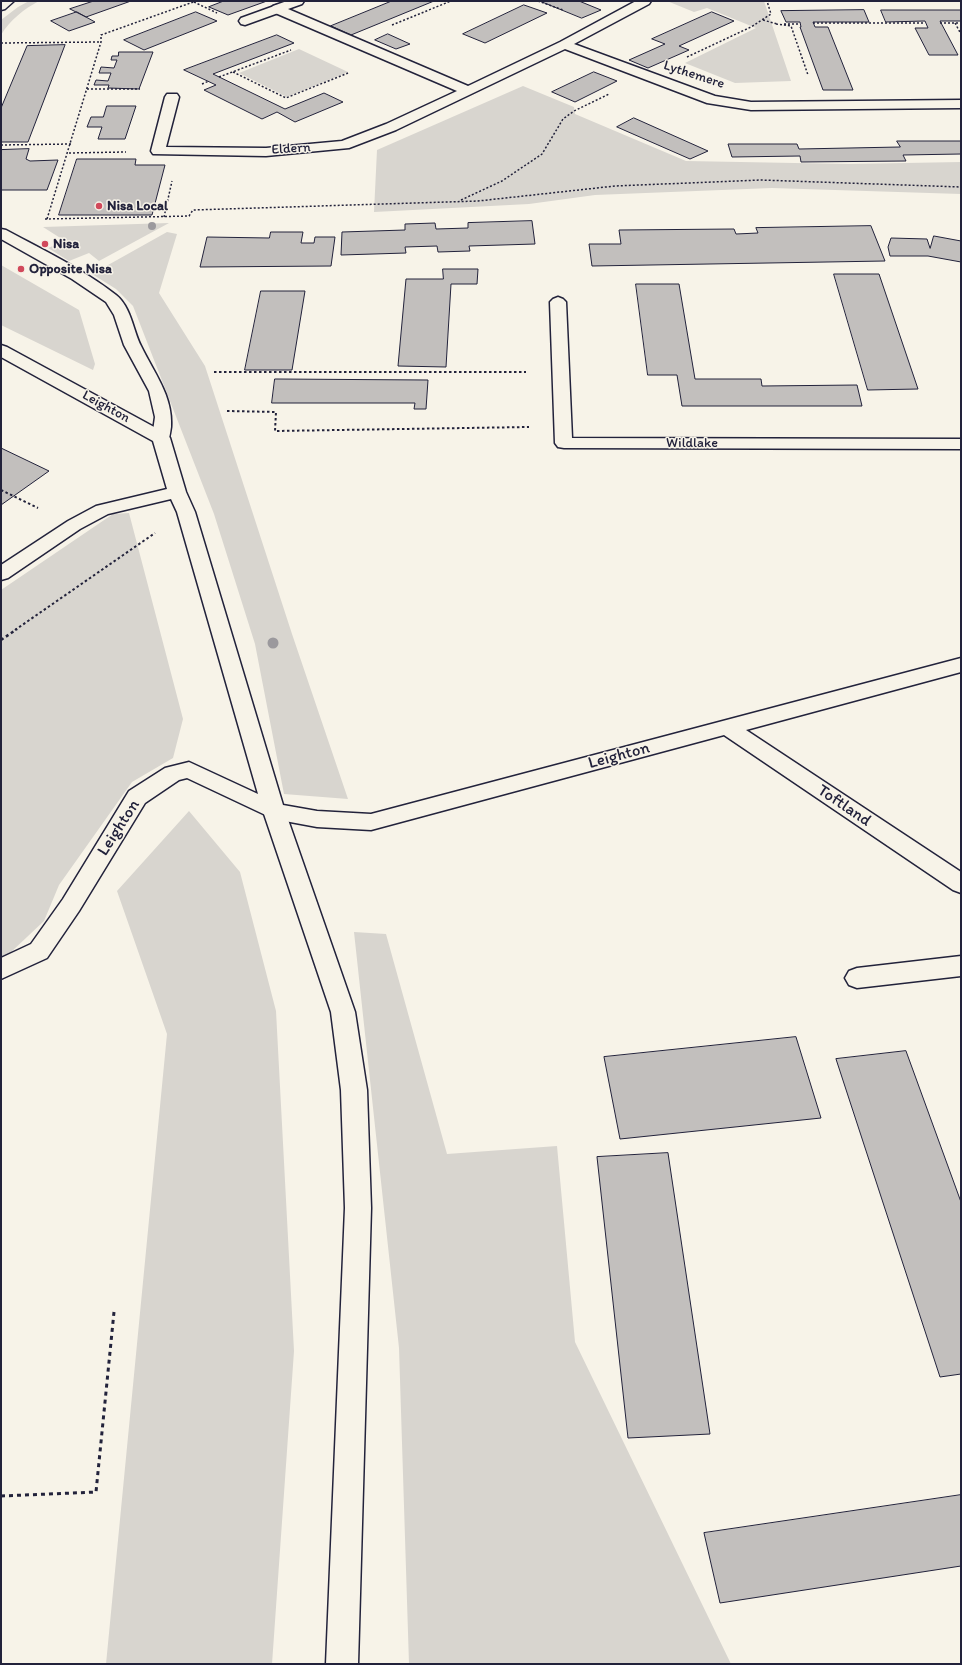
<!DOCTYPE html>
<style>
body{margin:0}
#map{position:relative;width:962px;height:1665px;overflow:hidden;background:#f7f3e8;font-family:Itim,sans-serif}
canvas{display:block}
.frame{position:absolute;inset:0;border:2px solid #22223b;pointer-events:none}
</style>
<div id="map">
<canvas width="962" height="1665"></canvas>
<div class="frame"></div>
</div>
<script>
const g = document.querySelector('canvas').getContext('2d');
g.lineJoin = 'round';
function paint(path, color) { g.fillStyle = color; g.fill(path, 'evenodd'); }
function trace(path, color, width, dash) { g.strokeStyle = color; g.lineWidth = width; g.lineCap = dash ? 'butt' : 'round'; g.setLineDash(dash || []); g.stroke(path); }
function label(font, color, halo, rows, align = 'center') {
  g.font = font + ' Itim,sans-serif'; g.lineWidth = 3; g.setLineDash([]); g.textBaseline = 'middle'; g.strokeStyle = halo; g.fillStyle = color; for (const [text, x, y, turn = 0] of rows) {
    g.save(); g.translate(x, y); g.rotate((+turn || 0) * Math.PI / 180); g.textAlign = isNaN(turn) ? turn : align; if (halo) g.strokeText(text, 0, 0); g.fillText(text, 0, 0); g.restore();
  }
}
paint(new Path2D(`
 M 29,1 L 39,1 C 24,9 10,20 1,35 L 1,20 L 18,7 Z
 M 667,1 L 764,1 L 791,81 L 735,83 L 685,63 L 756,28 L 707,8 L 694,12 Z
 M 299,49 L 348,72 L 287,97 L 239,73 Z
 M 523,86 L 574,107 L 575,114 L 686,161 L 849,164 L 961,162 L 961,194 L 772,188 L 595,195 L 529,204 L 374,212 L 377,150 Z
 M 169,223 L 99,261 L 89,253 L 69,261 L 48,248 L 65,241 L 43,227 Z
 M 167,232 L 177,234 L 159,293 L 205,366 L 292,634 L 348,799 L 284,794 L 255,644 L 214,514 L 133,306 L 116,289 L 92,274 Z
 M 1,265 L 79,310 L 95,364 L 93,370 L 1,325 Z
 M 129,513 L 183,719 L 173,758 L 132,782 L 59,885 L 44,921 L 10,953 L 1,957 L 1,590 L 113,514 Z
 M 189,811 L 240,872 L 276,1011 L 294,1351 L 272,1664 L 106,1664 L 167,1034 L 117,891 Z
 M 354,932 L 386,934 L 447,1154 L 557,1146 L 575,1342 L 731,1664 L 409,1664 L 399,1348 Z`), '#d8d5cf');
const building = new Path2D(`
 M 94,1 L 131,1 L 86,17 L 70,9 Z
 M 224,1 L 267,1 L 228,15 L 209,7 Z
 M 392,1 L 434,1 L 351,35 L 331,26 Z
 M 540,1 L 579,1 L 601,10 L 582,18 Z
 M 524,5 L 547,13 L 485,43 L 463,34 Z
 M 864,10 L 869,22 L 813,22 L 815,27 L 828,27 L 853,90 L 823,90 L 800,27 L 801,27 L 800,22 L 786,22 L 781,11 Z
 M 881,10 L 961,10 L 961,21 L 940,21 L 958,55 L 929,55 L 915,28 L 928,28 L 925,21 L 886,22 Z
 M 77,12 L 95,22 L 69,31 L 51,21 Z
 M 196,12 L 217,21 L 144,50 L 124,40 Z
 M 712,12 L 734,21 L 679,46 L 689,50 L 648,68 L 629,60 L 665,44 L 652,39 Z
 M 388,34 L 410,44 L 396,49 L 375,40 Z
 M 277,35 L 294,43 L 213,74 L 285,109 L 324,93 L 343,102 L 295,122 L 277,112 L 262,119 L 204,90 L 216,85 L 184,70 Z
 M 65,45 L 28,142 L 1,142 L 1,108 L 27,46 Z
 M 119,52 L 153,52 L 139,89 L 108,88 L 109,85 L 94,85 L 96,80 L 108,81 L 111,73 L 99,73 L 101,67 L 114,68 L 117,60 L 111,60 L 112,56 L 118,56 Z
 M 594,72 L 617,81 L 575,102 L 552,92 Z
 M 107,106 L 136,106 L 125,139 L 98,139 L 102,127 L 87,127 L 91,117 L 103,117 Z
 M 634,118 L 708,151 L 690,159 L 617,127 Z
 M 897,141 L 961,141 L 961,154 L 903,155 L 906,161 L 801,162 L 800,156 L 732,157 L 728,144 L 797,144 L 799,149 L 900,147 Z
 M 29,149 L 26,159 L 30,161 L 58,160 L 47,190 L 1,190 L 1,150 Z
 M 77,159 L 136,159 L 135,165 L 165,165 L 152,215 L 59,215 Z
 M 532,221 L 535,244 L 469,246 L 470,251 L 438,252 L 437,246 L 405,247 L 406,253 L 341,255 L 342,232 L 405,230 L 405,224 L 435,223 L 436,229 L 468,228 L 468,223 Z
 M 871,226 L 885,261 L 592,266 L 589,244 L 621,244 L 619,230 L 734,229 L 736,234 L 758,233 L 756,228 Z
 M 271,232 L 303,232 L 301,243 L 314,243 L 315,237 L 335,237 L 331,266 L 200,267 L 207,237 L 269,238 Z
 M 934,236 L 961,241 L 961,262 L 928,256 L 890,256 L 888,247 L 891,238 L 927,239 L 930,248 Z
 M 443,269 L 478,269 L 477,284 L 451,284 L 446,367 L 398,366 L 406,279 L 443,279 Z
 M 834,274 L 879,274 L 918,389 L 868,390 Z
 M 636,284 L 679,284 L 695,379 L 761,379 L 762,386 L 857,385 L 862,406 L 682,406 L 677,375 L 648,375 Z
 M 261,291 L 305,291 L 292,370 L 245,370 Z
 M 275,379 L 428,380 L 426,409 L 414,409 L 415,403 L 272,403 Z
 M 1,448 L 49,471 L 1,505 Z
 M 796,1037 L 821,1118 L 620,1139 L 604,1057 Z
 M 906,1051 L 961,1202 L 961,1374 L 940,1377 L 836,1059 Z
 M 668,1153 L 710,1434 L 628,1438 L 597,1157 Z
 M 961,1495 L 961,1566 L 720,1603 L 704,1533 Z`);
paint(building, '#c2bfbd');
trace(building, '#22223b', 1);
const service = new Path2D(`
 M 1,1 L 14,1 L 5,9 L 1,10 Z
 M 277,5 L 281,6 L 283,9 L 281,12 L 245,25 L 241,24 L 239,21 L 241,18 Z
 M 1,229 L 6,230 C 43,250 83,269 116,295 C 131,307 133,330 141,346 C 154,373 173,396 171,427 C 170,433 170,437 167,442 L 161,443 L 155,442 L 152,438 L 155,417 L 149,391 L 124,345 L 114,315 L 106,302 L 72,279 L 1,239 Z
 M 274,803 L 282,805 L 285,811 L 355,1012 L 367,1090 L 371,1208 L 358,1664 L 326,1664 L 345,1208 L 341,1090 L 331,1012 L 263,811 L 266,805 Z
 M 961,956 L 961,976 L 857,988 L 849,985 L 845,978 L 849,971 L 857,968 Z`);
const minor = new Path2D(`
 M 287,1 L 304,1 L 302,4 L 288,9 L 468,86 L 560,42 L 636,1 L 651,1 L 649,4 L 574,44 L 715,96 L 751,102 L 961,100 L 961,108 L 751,110 L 707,103 L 565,49 L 396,130 L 349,148 L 266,156 L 153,154 L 151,151 L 165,97 L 167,94 L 177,94 L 179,97 L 166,147 L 266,148 L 342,141 L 386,124 L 457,91 L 273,12 L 271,9 L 273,6 Z
 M 558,297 L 563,299 L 566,302 L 572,438 L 961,439 L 961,449 L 564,448 L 558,447 L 555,443 L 550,302 L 553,299 Z
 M 1,345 L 7,347 L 167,434 L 170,438 L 186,492 L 195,512 L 283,805 L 317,811 L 371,814 L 961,658 L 961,672 L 746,730 L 961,872 L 961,893 L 953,890 L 724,735 L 371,830 L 317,827 L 274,819 L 187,778 L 179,780 L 145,803 L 79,911 L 47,958 L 1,979 L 1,958 L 31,944 L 63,899 L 129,791 L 165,768 L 189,762 L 258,794 L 177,512 L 171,499 L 108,514 L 80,529 L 8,578 L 1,580 L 1,565 L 68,521 L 96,506 L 167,489 L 153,441 L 1,357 Z`);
trace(service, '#22223b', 3);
trace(minor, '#22223b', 3);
trace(new Path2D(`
 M 538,1 L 563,10
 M 194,2 L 217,13
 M 763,20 L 777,24
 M 813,23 L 925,23
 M 940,23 L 961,23
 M 955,23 L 961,34
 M 776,24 L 791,26 L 808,75
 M 784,24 L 800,24
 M 392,25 L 451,1
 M 1,43 L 101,42
 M 687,57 L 751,27 L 771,14 L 767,1
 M 233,72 L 286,98 L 348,73
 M 219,77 L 291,50
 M 202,84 L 209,81
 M 87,89 L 140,89
 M 1,145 L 71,144
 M 69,153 L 126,152
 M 461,200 L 502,181 L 542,154 L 563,119 L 574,111 L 609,94
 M 164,217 L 172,181
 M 45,219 L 189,216 L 193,210 L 478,201 L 615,186 L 761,180 L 961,187
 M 47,219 L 101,42 L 101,35 L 196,1`), '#22223b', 1.5, [2, 2]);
trace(new Path2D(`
 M 214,372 L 526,372
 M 227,411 L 276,412 L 275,431 L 529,427
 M 1,490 L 38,508
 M 15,630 L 155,533`), '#22223b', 2, [2.5, 2.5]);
trace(new Path2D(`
 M 1,640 L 17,629`), '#22223b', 2.5, [3, 3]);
trace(new Path2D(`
 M 1,1496 L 96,1492 L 114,1312`), '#22223b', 3, [4, 4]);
paint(service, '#f7f3e8');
paint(minor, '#f7f3e8');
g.fillStyle = '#9b999d';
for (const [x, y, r] of [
 [152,226,4],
 [273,643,5.5]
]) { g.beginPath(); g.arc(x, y, r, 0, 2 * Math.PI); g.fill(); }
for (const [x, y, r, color] of [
 [99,206,4,"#d1495b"],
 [45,244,4,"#d1495b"],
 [21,269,4,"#d1495b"]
]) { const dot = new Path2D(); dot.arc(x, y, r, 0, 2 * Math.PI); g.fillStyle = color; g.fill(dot); trace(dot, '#f7f3e8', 1.5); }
label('14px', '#22223b', '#f7f3e8', [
 ["Lythemere",694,75,18],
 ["Eldern",291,149,-4],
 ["Leighton",106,407,29],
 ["Wildlake",692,443]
]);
label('bold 14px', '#22223b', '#f7f3e8', [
 ["Nisa Local",107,206],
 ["Nisa",53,244],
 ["Opposite Nisa",29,269]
], 'left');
label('17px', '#22223b', '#f7f3e8', [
 ["Leighton",619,756,-15],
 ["Toftland",844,806,34],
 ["Leighton",119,828,-57]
]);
</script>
